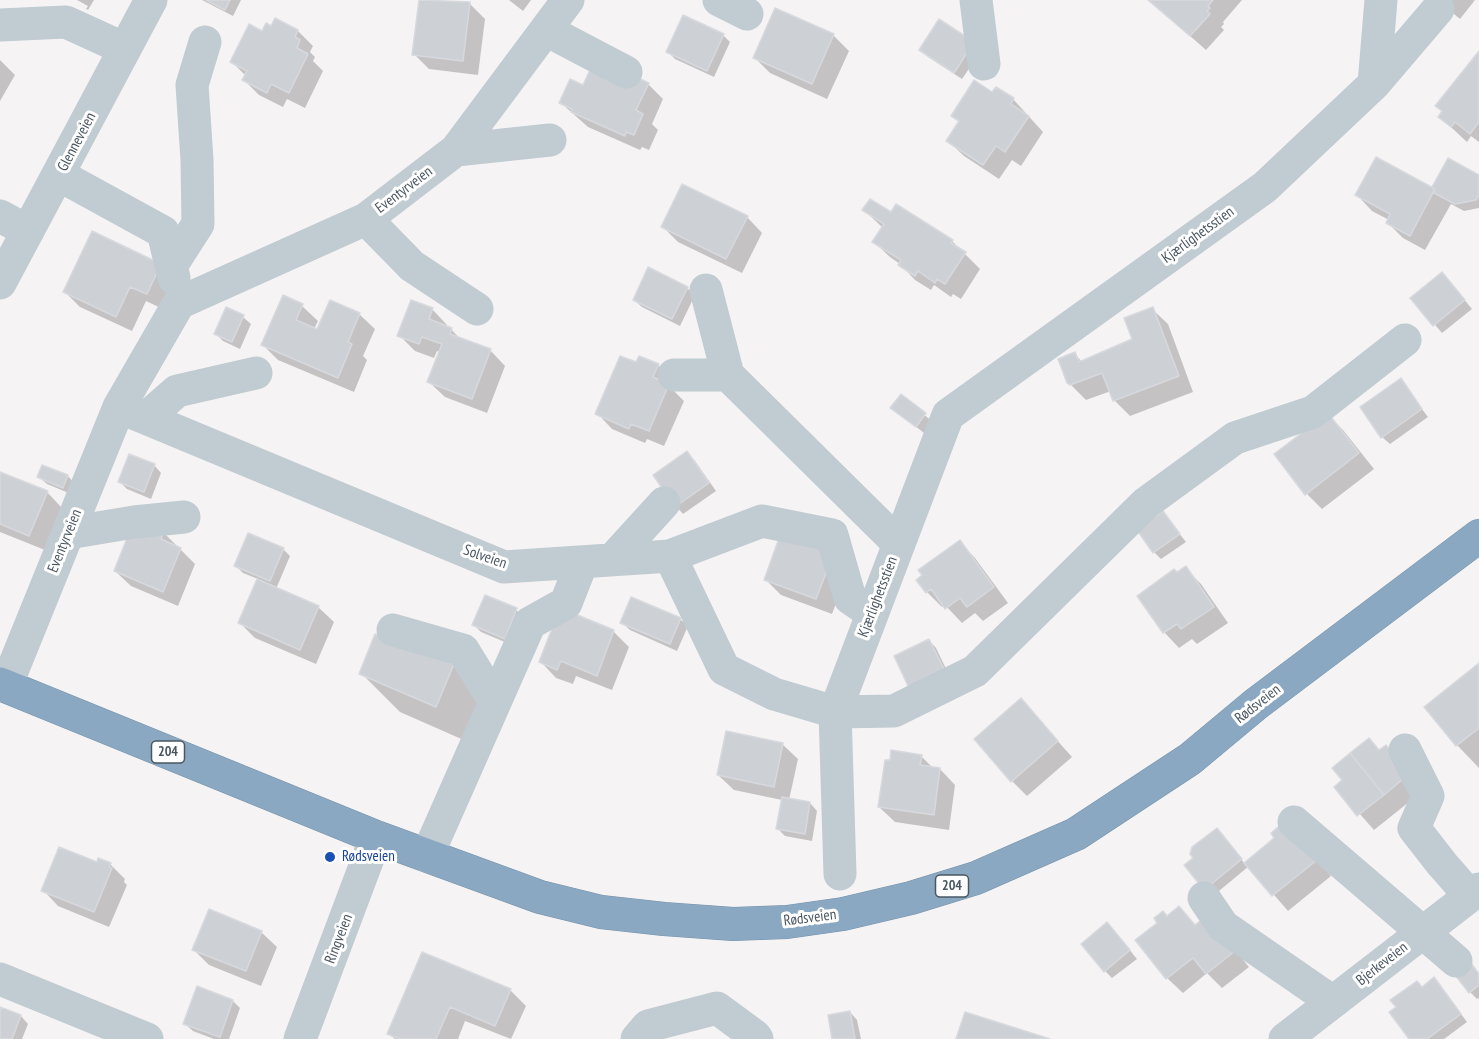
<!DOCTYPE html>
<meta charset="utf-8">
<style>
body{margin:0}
canvas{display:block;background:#f5f3f3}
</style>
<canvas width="1479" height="1039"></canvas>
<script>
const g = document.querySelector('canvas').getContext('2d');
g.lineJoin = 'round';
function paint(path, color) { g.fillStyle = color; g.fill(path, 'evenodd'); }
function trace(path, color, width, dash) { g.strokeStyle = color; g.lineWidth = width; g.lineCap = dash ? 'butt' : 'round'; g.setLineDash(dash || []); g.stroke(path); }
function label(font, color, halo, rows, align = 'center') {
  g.font = font + ' "PT Sans Narrow",sans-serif'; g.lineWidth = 6; g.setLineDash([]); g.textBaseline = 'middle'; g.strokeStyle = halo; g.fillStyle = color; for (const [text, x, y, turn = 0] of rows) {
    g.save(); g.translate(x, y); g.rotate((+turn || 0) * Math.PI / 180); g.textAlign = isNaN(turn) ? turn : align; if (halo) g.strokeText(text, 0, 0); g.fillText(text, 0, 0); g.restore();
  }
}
paint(new Path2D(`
 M 70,0 L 86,9 L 88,6 L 77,0 L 94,0 L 88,10 Z
 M 202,0 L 241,0 L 233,16 Z
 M 420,0 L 469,3 L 485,19 L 478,75 L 429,69 L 414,54 Z
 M 509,0 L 531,0 L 523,11 Z
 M 1149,0 L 1242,0 L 1223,22 L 1224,24 L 1221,27 L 1224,30 L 1206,50 Z
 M 1437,0 L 1475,0 L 1460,19 Z
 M 776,10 L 833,35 L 849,51 L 827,99 L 770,73 L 754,57 Z
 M 272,28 L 298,31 L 313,46 L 310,52 L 315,57 L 313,61 L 323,71 L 305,108 L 287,99 L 283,107 L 259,95 L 244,80 L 246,76 L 232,62 L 263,33 Z
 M 723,35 L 730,42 L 714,77 L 675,59 L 667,51 Z
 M 921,49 L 981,51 L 962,79 L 928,57 Z
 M 1479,53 L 1479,142 L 1471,136 L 1467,142 L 1440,117 Z
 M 0,60 L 15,75 L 0,101 Z
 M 648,84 L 663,99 L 652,124 L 658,130 L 649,150 L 642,147 L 640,150 L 588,127 L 561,103 L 584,87 Z
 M 993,94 L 1013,99 L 1043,132 L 1021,166 L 1012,160 L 999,179 L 964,156 L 948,141 L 960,123 L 953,116 Z
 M 1377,159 L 1438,192 L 1479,177 L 1479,208 L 1464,211 L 1451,204 L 1425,250 L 1403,238 L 1388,223 L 1389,220 L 1372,211 L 1357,195 Z
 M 864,210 L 892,214 L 952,241 L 980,269 L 961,299 L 953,294 L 951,297 L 934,285 L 931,290 L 915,280 L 900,264 L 890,257 L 874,242 L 883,228 Z
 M 747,217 L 762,233 L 742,273 L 678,242 L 663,227 Z
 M 93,233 L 175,281 L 163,309 L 146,301 L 132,331 L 80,307 L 65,292 Z
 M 1449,281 L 1472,309 L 1442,333 L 1412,298 Z
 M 687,288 L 695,295 L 680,326 L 642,307 L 634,300 Z
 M 302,306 L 318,321 L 314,329 L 318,331 L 359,314 L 375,329 L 363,356 L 367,360 L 354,392 L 278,360 L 263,345 Z
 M 227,309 L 243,317 L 251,324 L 240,349 L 223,341 L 216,334 Z
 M 432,309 L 447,325 L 446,328 L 451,329 L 461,340 L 490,350 L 505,366 L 487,413 L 445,397 L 429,382 L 440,352 L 437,351 L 434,358 L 415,351 L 399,335 Z
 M 1152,309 L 1168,324 L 1193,392 L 1130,416 L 1114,400 L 1111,391 L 1086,400 L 1068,382 L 1075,354 L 1082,362 L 1134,340 Z
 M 637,364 L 658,365 L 674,381 L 671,388 L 684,401 L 664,446 L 647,439 L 645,443 L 612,429 L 597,413 Z
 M 1400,380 L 1428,417 L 1390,444 L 1382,437 Z
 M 901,396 L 933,422 L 924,433 L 892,408 Z
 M 1328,415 L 1343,430 L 1374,469 L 1322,509 L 1307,494 L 1276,454 Z
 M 687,453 L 695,461 L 716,491 L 683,514 L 676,506 Z
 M 154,465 L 161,473 L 151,499 L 127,489 L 120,482 Z
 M 43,467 L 68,476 L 75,484 L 71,494 L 47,484 L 39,477 Z
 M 0,473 L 47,492 L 62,508 L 45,550 L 0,532 Z
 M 1163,513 L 1186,542 L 1161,559 L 1154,552 Z
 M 163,532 L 195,564 L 178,606 L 131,586 L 115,571 Z
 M 960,542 L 975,558 L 1008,603 L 983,621 L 975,613 L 962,623 L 945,605 L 942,607 L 927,592 Z
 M 283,549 L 290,556 L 276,589 L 318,607 L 334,622 L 316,664 L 255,638 L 240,623 L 258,579 L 243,573 L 236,566 Z
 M 850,567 L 832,614 L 781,595 L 765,579 Z
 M 1185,568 L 1201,584 L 1228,623 L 1197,644 L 1192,639 L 1179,648 L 1164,632 L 1177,574 Z
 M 485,597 L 516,610 L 524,617 L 512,645 L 481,632 L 474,625 Z
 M 560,610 L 614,632 L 629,647 L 612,690 L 576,676 L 573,684 L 556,678 L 541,662 Z
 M 680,619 L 688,626 L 677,651 L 630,630 L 622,623 Z
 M 929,640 L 936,648 L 951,679 L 910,688 Z
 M 453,665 L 492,704 L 475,745 L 400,712 L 361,673 Z
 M 1479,665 L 1479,768 L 1457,745 L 1426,707 Z
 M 1021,700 L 1072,757 L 1027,796 L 1012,781 Z
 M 782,744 L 798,759 L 789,800 L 810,803 L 817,811 L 812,841 L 785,836 L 777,828 L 782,800 L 734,790 L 718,775 Z
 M 1380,751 L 1424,790 L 1374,830 L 1336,787 Z
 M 921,756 L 933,768 L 940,769 L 955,785 L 949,830 L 895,822 L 879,807 Z
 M 1224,838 L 1245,864 L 1305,844 L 1331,876 L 1288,911 L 1249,866 L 1213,896 L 1195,858 Z
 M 98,864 L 110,864 L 125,879 L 124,882 L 127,885 L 109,927 L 58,906 L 43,890 Z
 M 1179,908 L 1196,926 L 1221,933 L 1249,967 L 1222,988 L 1207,973 L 1183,993 L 1167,978 L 1137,941 Z
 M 261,932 L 277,947 L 261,986 L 209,965 L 194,950 Z
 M 1115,932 L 1137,959 L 1112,978 L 1105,971 Z
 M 423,953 L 510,990 L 526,1006 L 511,1039 L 465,1021 L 458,1039 L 395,1039 L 389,1034 Z
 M 1472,964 L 1479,974 L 1479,998 L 1477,999 L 1470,992 Z
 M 1441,987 L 1467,1022 L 1444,1039 L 1411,1039 L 1422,988 Z
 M 233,1001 L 240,1008 L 229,1039 L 214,1039 L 193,1031 L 185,1024 Z
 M 0,1009 L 21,1016 L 28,1024 L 22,1039 L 0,1039 Z
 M 850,1012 L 857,1020 L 861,1039 L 834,1039 Z`), '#0003');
const building = new Path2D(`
 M 206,0 L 230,0 L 225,10 Z
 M 419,0 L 470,2 L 463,61 L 412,55 Z
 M 1148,0 L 1213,0 L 1208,6 L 1210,8 L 1207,11 L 1210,14 L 1190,36 Z
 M 775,8 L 834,34 L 812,84 L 753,58 Z
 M 683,15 L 724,34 L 707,71 L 666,52 Z
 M 275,18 L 298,30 L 295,37 L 300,40 L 297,48 L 308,54 L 289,93 L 271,84 L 267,93 L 242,80 L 247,71 L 230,62 L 249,24 L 262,31 L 266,23 L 271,26 Z
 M 939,19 L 974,42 L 954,73 L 919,50 Z
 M 1479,51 L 1479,122 L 1470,134 L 1455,122 L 1451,127 L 1438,117 L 1442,111 L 1435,106 Z
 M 595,59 L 649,83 L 636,110 L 643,114 L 634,135 L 626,132 L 625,136 L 571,112 L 572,109 L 559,103 L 570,79 L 583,85 Z
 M 974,80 L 992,92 L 996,87 L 1014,98 L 1011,104 L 1029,116 L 1005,152 L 996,146 L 983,165 L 946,141 L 959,121 L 951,116 Z
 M 1376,157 L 1435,189 L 1410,236 L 1386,223 L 1390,214 L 1355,195 Z
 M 1448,158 L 1479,175 L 1479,195 L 1476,200 L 1455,204 L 1434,193 L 1435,189 L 1432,187 Z
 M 682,184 L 748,216 L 726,259 L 661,227 Z
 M 870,199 L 891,212 L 896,204 L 953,240 L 951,243 L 966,252 L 945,284 L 937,279 L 935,283 L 918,271 L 915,276 L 898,265 L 901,260 L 872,242 L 884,224 L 862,210 Z
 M 92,231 L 161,264 L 147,294 L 130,287 L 116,317 L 63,292 Z
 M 648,267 L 688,287 L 672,319 L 633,300 Z
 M 1442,272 L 1465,300 L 1433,326 L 1410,298 Z
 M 283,295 L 303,304 L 296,320 L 317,329 L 330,300 L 360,313 L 348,342 L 352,344 L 338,378 L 261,345 Z
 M 411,300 L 433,308 L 429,319 L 452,328 L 450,334 L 491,349 L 472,399 L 427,382 L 442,344 L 422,337 L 419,344 L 397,336 Z
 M 226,307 L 244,315 L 232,342 L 214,334 Z
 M 1153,307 L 1179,376 L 1113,401 L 1102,373 L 1070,385 L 1067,383 L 1058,359 L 1075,352 L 1079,362 L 1132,339 L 1124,318 Z
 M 620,356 L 636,362 L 639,356 L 659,364 L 653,377 L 669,384 L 649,431 L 631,424 L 629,429 L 595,414 Z
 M 1401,378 L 1422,409 L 1381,438 L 1360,407 Z
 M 901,394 L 926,413 L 916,427 L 890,408 Z
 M 1328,413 L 1359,453 L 1305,495 L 1274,454 Z
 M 687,451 L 709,483 L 675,507 L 653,475 Z
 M 129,454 L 155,464 L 144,492 L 118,482 Z
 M 42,465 L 68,475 L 63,488 L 37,477 Z
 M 0,472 L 48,491 L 29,536 L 0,524 Z
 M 1163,511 L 1180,534 L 1153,553 L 1137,530 Z
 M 131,528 L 164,531 L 161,539 L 181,548 L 163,592 L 114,571 Z
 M 782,530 L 835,550 L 816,599 L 764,580 Z
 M 248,533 L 284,548 L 270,581 L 234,566 Z
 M 960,540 L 994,587 L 967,607 L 960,598 L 945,609 L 931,589 L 926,593 L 916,580 L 922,575 L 918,570 Z
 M 1186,566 L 1214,607 L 1181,629 L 1177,624 L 1163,633 L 1137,596 L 1174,569 L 1177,572 Z
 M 257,579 L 319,606 L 300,650 L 238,623 Z
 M 485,595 L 517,608 L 505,639 L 472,625 Z
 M 631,597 L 681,618 L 670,644 L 620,623 Z
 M 560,608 L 614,630 L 597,676 L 561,661 L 557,670 L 539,662 Z
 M 375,634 L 454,664 L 436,707 L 359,674 Z
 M 929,639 L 945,671 L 909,688 L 894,656 Z
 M 1479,663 L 1479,728 L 1456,746 L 1424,707 Z
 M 1021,698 L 1058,741 L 1011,782 L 974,739 Z
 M 726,731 L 783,743 L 774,787 L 717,775 Z
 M 1369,738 L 1379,750 L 1386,745 L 1409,774 L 1384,795 L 1350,753 Z
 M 891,750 L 922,755 L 920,765 L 940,768 L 934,815 L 878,807 L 885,760 L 890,760 Z
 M 1350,753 L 1384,795 L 1357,816 L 1334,787 L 1342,780 L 1332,768 Z
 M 782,797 L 810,802 L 805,834 L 776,829 Z
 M 1283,823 L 1317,860 L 1272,896 L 1244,863 L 1274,838 L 1271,833 Z
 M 1217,828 L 1242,859 L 1204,890 L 1184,865 L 1193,858 L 1190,854 L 1192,847 Z
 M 59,847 L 97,862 L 98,858 L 111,863 L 109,867 L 112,868 L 94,912 L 41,891 Z
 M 1179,906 L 1195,925 L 1206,916 L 1235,951 L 1206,974 L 1193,958 L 1166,979 L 1135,940 L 1157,923 L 1154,918 L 1163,911 L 1167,916 Z
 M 209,909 L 262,931 L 246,971 L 192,950 Z
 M 1107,922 L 1130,950 L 1104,972 L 1081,944 Z
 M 422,952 L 511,989 L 495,1026 L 450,1007 L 436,1039 L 400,1039 L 387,1034 Z
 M 1465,955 L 1479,974 L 1479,985 L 1469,993 L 1449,967 Z
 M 1434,977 L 1461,1014 L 1427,1039 L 1409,1039 L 1389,1012 L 1396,1007 L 1390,1000 L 1417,981 L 1422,987 Z
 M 197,986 L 233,1000 L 220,1037 L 183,1024 Z
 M 0,1007 L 21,1015 L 12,1039 L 0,1039 Z
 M 850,1011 L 855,1039 L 832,1039 L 828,1015 Z
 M 965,1012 L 1050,1039 L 956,1039 Z`);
paint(building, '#cdd0d5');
trace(building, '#d7d9de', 1.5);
const highway = new Path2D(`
 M 0,684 L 376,837 L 540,897 L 601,912 L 664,919 L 733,924 L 787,922 L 843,914 L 911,898 L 976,878 L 1076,834 L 1190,759 L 1256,704 L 1479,536`);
trace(highway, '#7693ad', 34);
trace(new Path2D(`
 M 719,0 L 747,14
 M 976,0 L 984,64
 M 0,25 L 66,22 L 125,49
 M 546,30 L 626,72
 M 1374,84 L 1438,9
 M 456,150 L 550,140
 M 59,175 L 163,232 L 174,278
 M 0,216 L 28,231
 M 366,219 L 412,266 L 477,309
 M 171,266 L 198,224 L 197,160 L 192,85 L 205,42
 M 0,283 L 151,0
 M 706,290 L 728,375 L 899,544
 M 674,375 L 728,375
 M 119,407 L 504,567 L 670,556 L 724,669 L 774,694 L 835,712 L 894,711 L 975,671 L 1146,503 L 1235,438 L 1313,412 L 1405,340
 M 146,418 L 177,391 L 256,373
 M 68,533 L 134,522 L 184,517
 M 670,556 L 762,521 L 832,535 L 850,598 L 872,613
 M 612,560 L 664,503
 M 393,630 L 463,650 L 495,702
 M 6,686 L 119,407 L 179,303 L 366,219 L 456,150 L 568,0
 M 1405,750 L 1428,796 L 1414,828 L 1442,864 L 1470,896
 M 1294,822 L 1456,961
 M 427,856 L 530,623 L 566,603 L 582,562
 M 840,874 L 835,712 L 948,415 L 1265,187 L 1374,84 L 1381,0
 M 1204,898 L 1223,926 L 1333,1002
 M 0,979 L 147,1039
 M 300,1039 L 376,837
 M 637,1039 L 648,1026 L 717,1008 L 755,1036 L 757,1039
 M 1285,1039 L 1479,889`), '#c0cbd2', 33);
trace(highway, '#8aa8c1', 33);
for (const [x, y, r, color] of [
 [330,857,6,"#1a4fb4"]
]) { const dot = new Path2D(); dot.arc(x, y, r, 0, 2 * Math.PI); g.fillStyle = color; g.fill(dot); trace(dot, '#fff', 2); }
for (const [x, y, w] of [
 [168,752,33],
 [952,886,33]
]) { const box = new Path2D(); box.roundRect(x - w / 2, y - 11, w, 22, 4.5); g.fillStyle = '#fff'; g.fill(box); trace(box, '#4a5761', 1.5); }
label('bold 14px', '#4a5761', null, [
 ["204",168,752],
 ["204",952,886]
]);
label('15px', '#4a5761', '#fff', [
 ["Glenneveien",77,142,-62],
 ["Eventyrveien",404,190,-37],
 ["Kjærlighetsstien",1198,235,-36],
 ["Eventyrveien",65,541,-68],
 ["Solveien",485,557,19],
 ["Kjærlighetsstien",878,597,-69],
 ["Rødsveien",1258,704,-38],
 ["Rødsveien",810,918,-7],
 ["Ringveien",339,939,-69],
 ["Bjerkeveien",1382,964,-38]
]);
label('15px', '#164399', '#fff', [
 ["Rødsveien",342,857]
], 'left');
</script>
